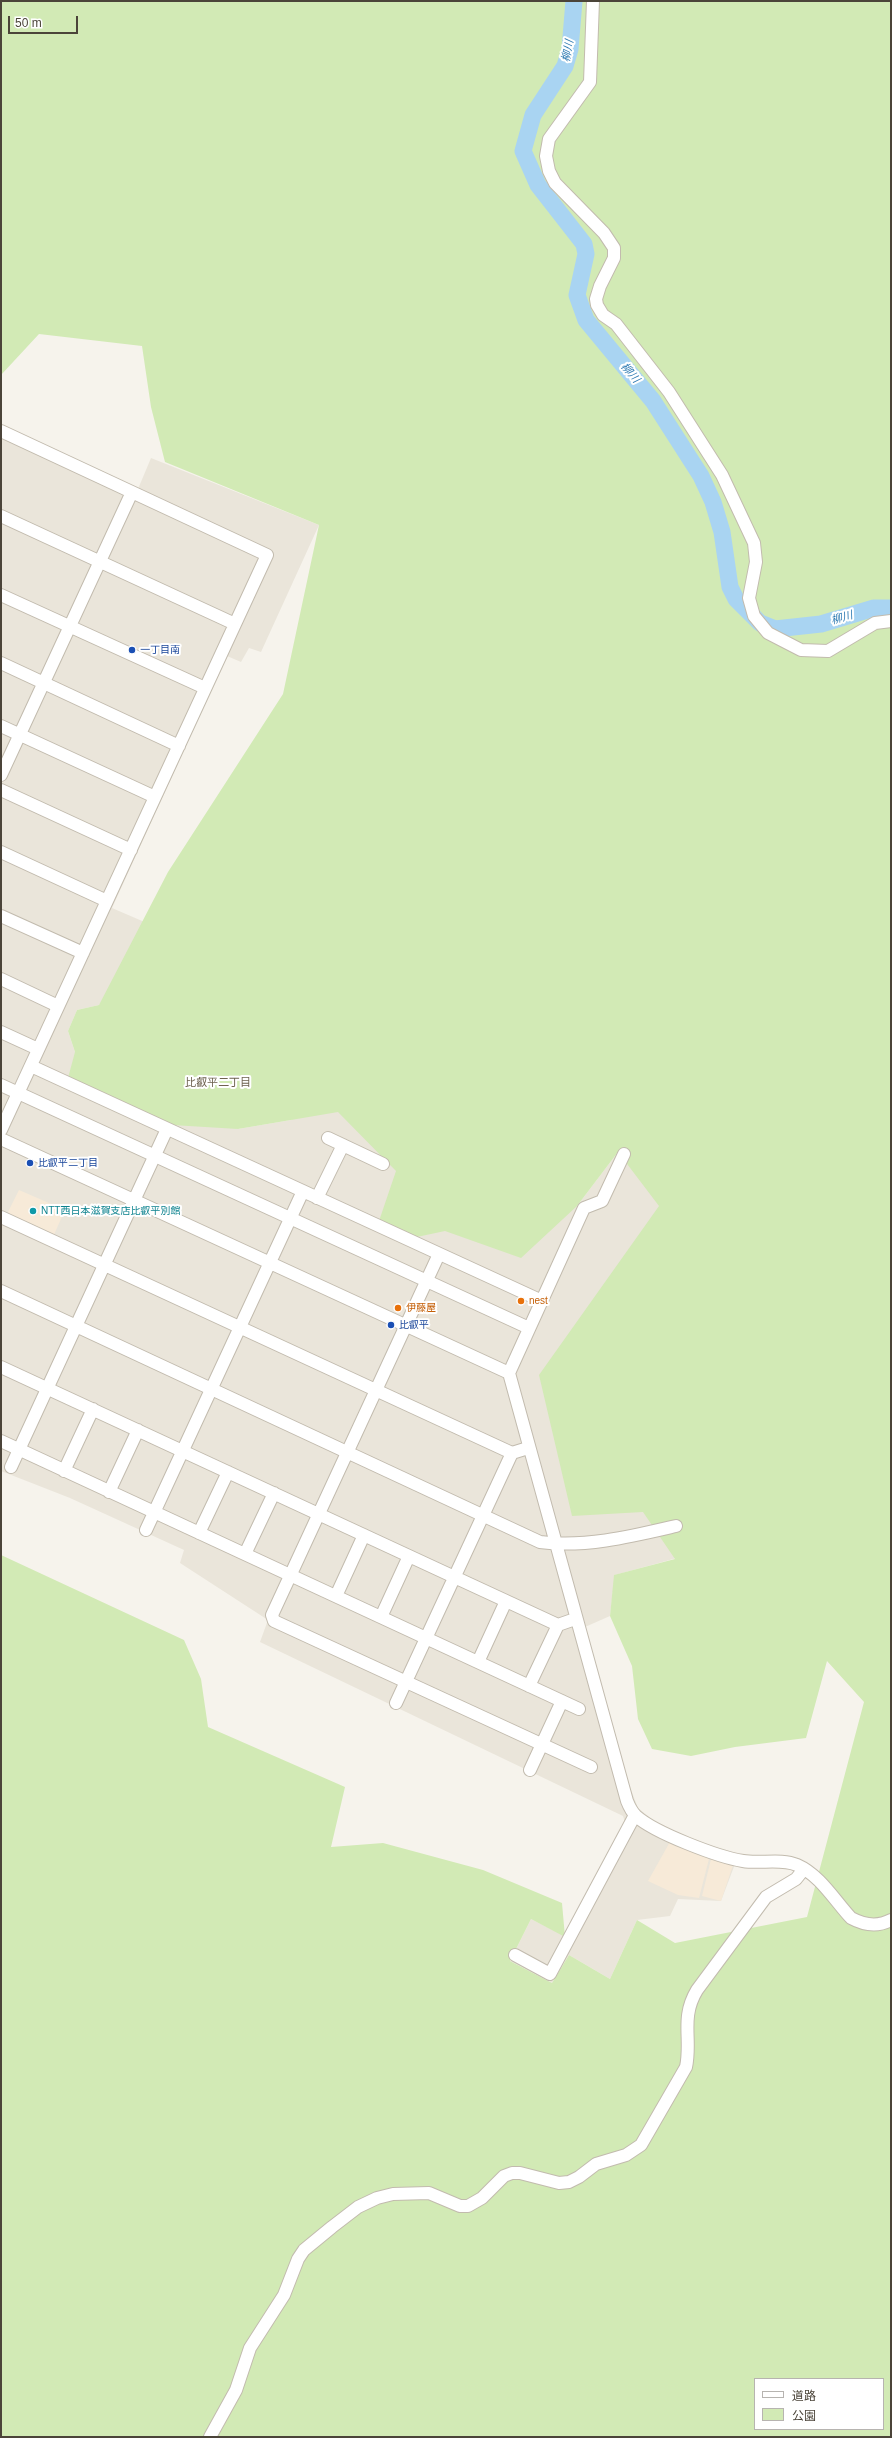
<!DOCTYPE html>
<meta charset="utf-8">
<style>
body{margin:0}
#map{position:relative;width:892px;height:2438px;overflow:hidden;background:#f6f3ec;font-family:Arial,"Noto Sans JP",sans-serif}
canvas{display:block}
.frame{position:absolute;inset:0;border:2px solid #4b4439;pointer-events:none}
.legend{position:absolute;left:754px;top:2378px;width:130px;height:52px;box-sizing:border-box;background:#fff;border:1px solid #b7b4b0;margin:0;padding:5px 7px;list-style:none;font-size:12px;color:#4b4439}
.legend li{display:flex;align-items:center;gap:8px;height:20px}
.legend b{width:20px;border:1px solid #b7b4b0}
.scale{position:absolute;left:8px;top:16px;width:70px;height:18px;box-sizing:border-box;border:2px solid #4b4439;border-top:0;padding-left:5px;font-size:12px;line-height:14px;white-space:nowrap;color:#4b4439;-webkit-text-stroke:3px #fff;paint-order:stroke}
</style>
<div id="map">
<canvas width="892" height="2438"></canvas>
<div class="frame"></div>
<ul class="legend">
<li><b style="height:5px;background:#fff"></b>道路</li>
<li><b style="height:11px;background:#d2eab5"></b>公園</li>
</ul>
<div class="scale">50 m</div>
</div>
<script>
const g = document.querySelector('canvas').getContext('2d');
g.lineJoin = 'round';
function paint(path, color) { g.fillStyle = color; g.fill(path, 'evenodd'); }
function trace(path, color, width, dash) { g.strokeStyle = color; g.lineWidth = width; g.lineCap = dash ? 'butt' : 'round'; g.setLineDash(dash || []); g.stroke(path); }
function label(font, color, halo, rows, align = 'center') {
  g.font = font + ' Arial,"Noto Sans JP",sans-serif'; g.lineWidth = 4; g.setLineDash([]); g.textBaseline = 'middle'; g.strokeStyle = halo; g.fillStyle = color; for (const [text, x, y, turn = 0] of rows) {
    g.save(); g.translate(x, y); g.rotate((+turn || 0) * Math.PI / 180); g.textAlign = isNaN(turn) ? turn : align; if (halo) g.strokeText(text, 0, 0); g.fillText(text, 0, 0); g.restore();
  }
}
paint(new Path2D(`
 M 1,425 L 138,489 L 151,458 L 319,525 L 261,652 L 249,648 L 241,662 L 227,656 L 112,908 L 163,930 L 99,1005 L 77,1010 L 68,1031 L 75,1052 L 238,1129 L 291,1120 L 310,1099 L 577,1206 L 618,1152 L 666,1208 L 663,1492 L 699,1552 L 615,1575 L 610,1616 L 585,1627 L 621,1764 L 638,1808 L 658,1824 L 699,1842 L 736,1854 L 735,1864 L 721,1901 L 678,1899 L 670,1916 L 637,1920 L 610,1979 L 569,1955 L 552,1983 L 510,1961 L 531,1919 L 565,1936 L 626,1825 L 623,1816 L 260,1642 L 268,1620 L 180,1563 L 184,1550 L 70,1498 L 1,1471 Z`), '#eae5da');
paint(new Path2D(`
 M 19,1190 L 65,1210 L 53,1237 L 14,1218 L 8,1212 Z
 M 671,1840 L 710,1855 L 699,1898 L 678,1895 L 648,1881 Z
 M 712,1855 L 734,1862 L 721,1901 L 702,1896 Z`), '#f7ead8');
paint(new Path2D(`
 M 1,1 L 891,1 L 891,2437 L 1,2437 L 1,1555 L 184,1640 L 201,1679 L 208,1727 L 345,1787 L 331,1847 L 383,1843 L 483,1870 L 562,1903 L 565,1937 L 531,1919 L 510,1961 L 552,1983 L 569,1955 L 610,1979 L 637,1920 L 675,1943 L 807,1917 L 864,1702 L 827,1661 L 806,1738 L 735,1747 L 691,1756 L 652,1749 L 638,1719 L 632,1666 L 610,1616 L 614,1575 L 675,1559 L 643,1512 L 572,1516 L 539,1375 L 659,1206 L 618,1152 L 577,1206 L 521,1258 L 445,1231 L 412,1238 L 379,1221 L 396,1171 L 338,1112 L 238,1129 L 172,1125 L 68,1078 L 75,1052 L 68,1031 L 77,1010 L 99,1005 L 168,872 L 283,694 L 319,525 L 165,462 L 151,407 L 142,346 L 39,334 L 1,375 ZM 755,2379 L 883,2379 L 883,2429 L 755,2429 Z`), '#d2eab5');
trace(new Path2D(`
 M 574,1 L 570,49 L 565,66 L 533,115 L 523,151 L 538,185 L 584,244 L 586,254 L 577,295 L 586,320 L 653,401 L 701,476 L 713,502 L 722,532 L 730,587 L 736,599 L 760,623 L 775,629 L 821,624 L 874,608 L 891,608`), '#a9d4f2', 17);
const minor = new Path2D(`
 M 593,1 L 590,82 L 549,139 L 546,156 L 549,171 L 555,183 L 604,233 L 614,248 L 614,258 L 600,286 L 596,299 L 597,305 L 603,315 L 616,324 L 669,392 L 722,475 L 754,543 L 756,562 L 749,598 L 754,616 L 768,633 L 801,650 L 828,651 L 875,623 L 891,621
 M 1,431 L 267,555 L 1,1130
 M 1,516 L 235,624
 M 1,595 L 205,688
 M 1,663 L 179,746
 M 1,726 L 155,797
 M 1,775 L 132,492
 M 1,790 L 131,850
 M 1,852 L 107,901
 M 1,916 L 83,953
 M 1,979 L 58,1006
 M 1,1032 L 38,1049
 M 31,1066 L 542,1301
 M 1,1085 L 529,1328
 M 328,1138 L 383,1164
 M 1,1139 L 509,1373
 M 624,1154 L 602,1201 L 584,1208 L 509,1373 L 627,1801 C 629,1806 632,1812 636,1816 C 655,1833 718,1857 743,1861 C 760,1864 781,1858 797,1865 C 820,1875 835,1901 851,1918 C 864,1925 878,1927 891,1920
 M 317,1198 L 343,1145
 M 1,1217 L 512,1453 L 528,1448
 M 439,1254 L 272,1615 L 274,1621 L 591,1767
 M 1,1291 L 540,1542 C 585,1548 633,1536 676,1526
 M 1,1367 L 558,1625 L 575,1619
 M 1,1441 L 579,1709
 M 11,1467 L 167,1129
 M 64,1471 L 93,1409
 M 109,1492 L 138,1430
 M 146,1530 L 303,1191
 M 199,1533 L 228,1472
 M 245,1554 L 274,1493
 M 336,1596 L 364,1535
 M 381,1617 L 409,1556
 M 478,1662 L 506,1601
 M 529,1686 L 558,1625
 M 396,1703 L 512,1453
 M 530,1770 L 562,1701
 M 515,1955 L 550,1974 L 635,1815
 M 210,2437 L 236,2390 L 250,2348 L 284,2295 L 298,2259 L 304,2250 L 332,2227 L 358,2207 L 377,2198 L 393,2194 L 429,2193 L 460,2206 L 468,2206 L 482,2198 L 504,2176 L 512,2173 L 520,2173 L 559,2183 L 569,2182 L 579,2177 L 596,2164 L 626,2155 L 641,2145 L 686,2067 C 692,2039 680,2018 697,1990 L 766,1897 L 796,1879 L 804,1869`);
trace(minor, '#c2bbae', 14);
trace(minor, '#fff', 12);
for (const [x, y, r, color] of [
 [132,650,4,"#1a4fb4"],
 [30,1163,4,"#1a4fb4"],
 [33,1211,4,"#0f9aa8"],
 [521,1301,4,"#e8710a"],
 [398,1308,4,"#e8710a"],
 [391,1325,4,"#1a4fb4"]
]) { const dot = new Path2D(); dot.arc(x, y, r, 0, 2 * Math.PI); g.fillStyle = color; g.fill(dot); trace(dot, '#fff', 1.5); }
label('10px', '#164399', '#fff', [
 ["一丁目南",140,650],
 ["比叡平二丁目",38,1163],
 ["比叡平",399,1325]
], 'left');
label('10px', '#0d838f', '#fff', [
 ["NTT西日本滋賀支店比叡平別館",41,1211]
], 'left');
label('10px', '#c56008', '#fff', [
 ["nest",529,1301],
 ["伊藤屋",406,1308]
], 'left');
label('italic 11px', '#2e7ab2', '#fff', [
 ["柳川",568,51,-79],
 ["柳川",630,373,50],
 ["柳川",842,618,-16]
]);
label('11px', '#6e6250', '#fff', [
 ["比叡平二丁目",218,1083]
]);
</script>
